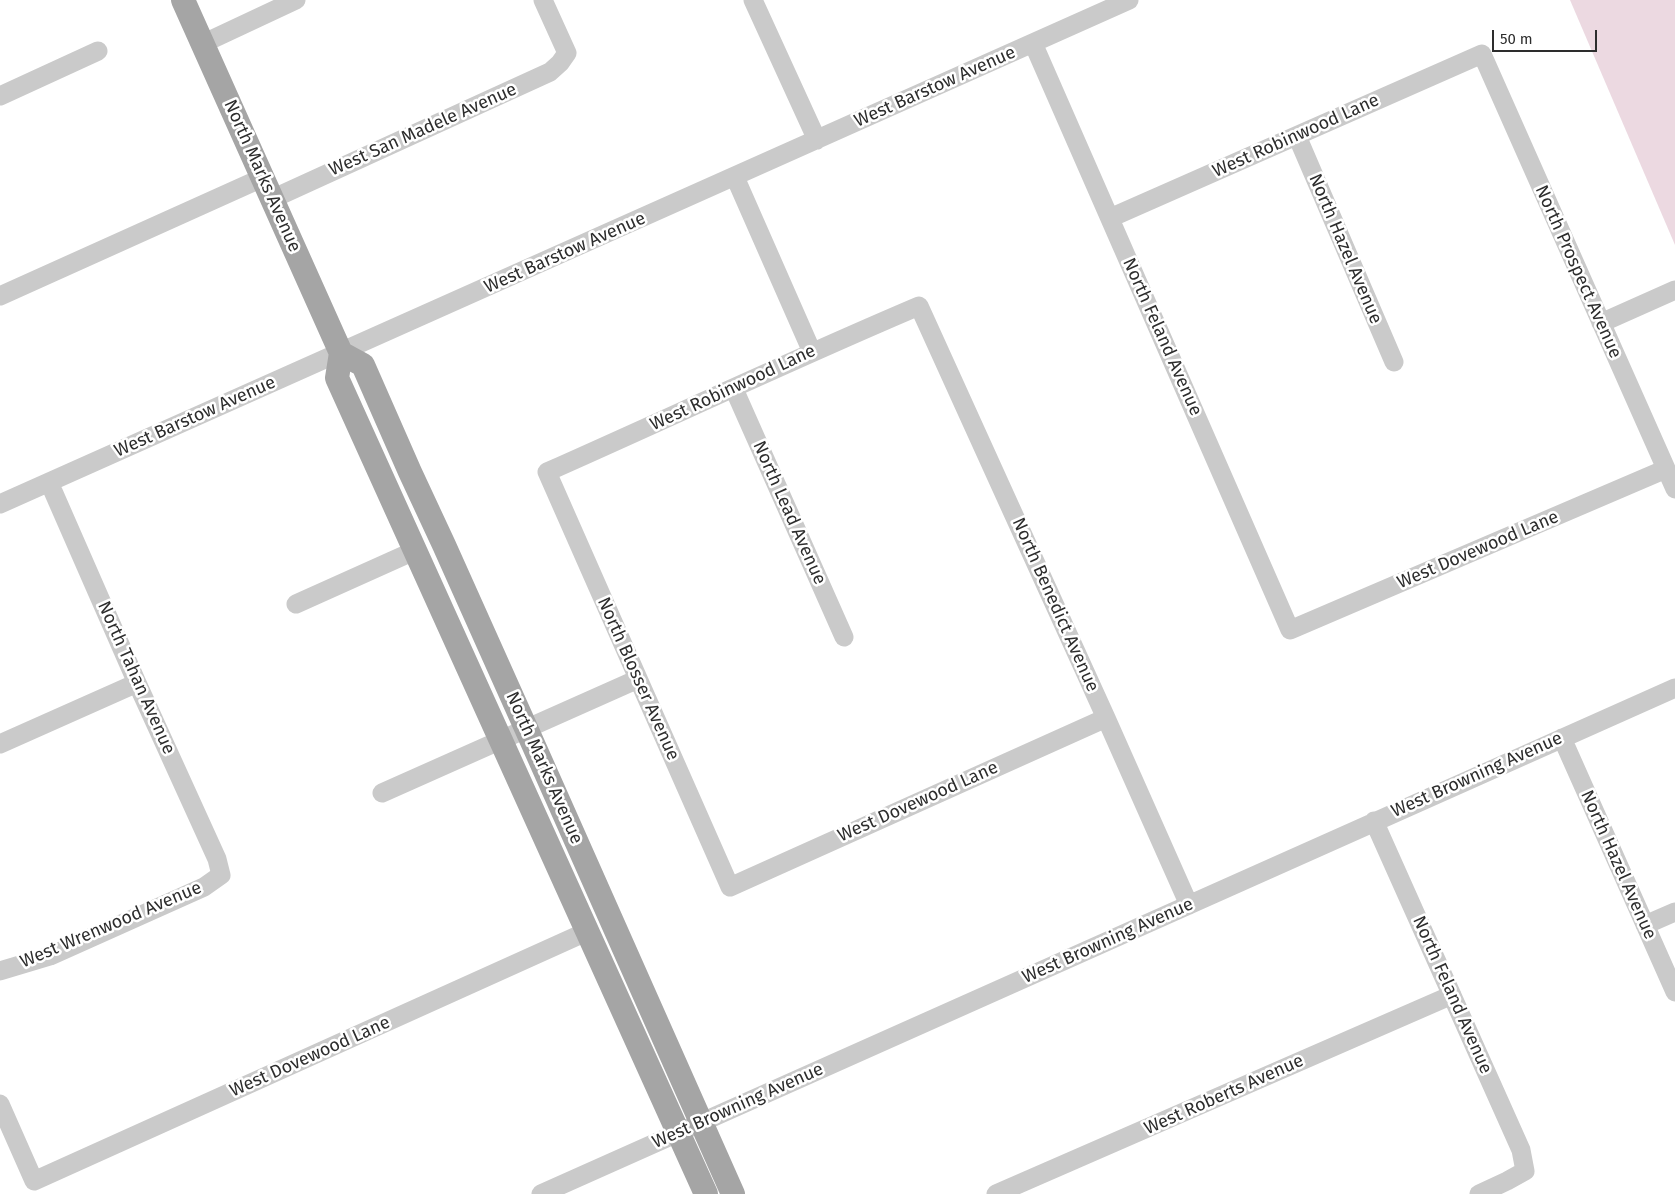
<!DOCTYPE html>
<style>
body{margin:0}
#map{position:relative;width:1675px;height:1194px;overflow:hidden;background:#fff;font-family:"Fira Sans",sans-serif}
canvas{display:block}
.scale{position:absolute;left:1492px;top:30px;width:105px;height:22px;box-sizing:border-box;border:2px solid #2d2d2d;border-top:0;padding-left:6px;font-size:15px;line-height:18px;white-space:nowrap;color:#2d2d2d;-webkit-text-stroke:4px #fff;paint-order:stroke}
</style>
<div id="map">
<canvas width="1675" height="1194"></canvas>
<div class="scale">50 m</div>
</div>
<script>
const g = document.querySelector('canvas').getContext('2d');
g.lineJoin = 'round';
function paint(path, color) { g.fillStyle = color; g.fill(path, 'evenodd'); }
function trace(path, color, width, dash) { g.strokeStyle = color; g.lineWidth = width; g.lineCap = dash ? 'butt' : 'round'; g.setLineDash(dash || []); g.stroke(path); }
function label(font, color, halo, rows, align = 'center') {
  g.font = font + ' "Fira Sans",sans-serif'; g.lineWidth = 5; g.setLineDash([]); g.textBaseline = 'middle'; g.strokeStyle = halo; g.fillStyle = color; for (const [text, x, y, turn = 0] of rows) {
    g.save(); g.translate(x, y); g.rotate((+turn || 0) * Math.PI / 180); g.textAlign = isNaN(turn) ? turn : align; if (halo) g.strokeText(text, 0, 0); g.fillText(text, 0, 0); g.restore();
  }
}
paint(new Path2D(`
 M 1570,0 L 1675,0 L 1675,245 Z`), '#ecd9e1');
trace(new Path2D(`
 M 753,0 L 817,140
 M 1033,43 L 1290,630 L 1666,469
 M 202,44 L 296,0
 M 0,96 L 98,51
 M 1297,136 L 1394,362
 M 735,177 L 812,352
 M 272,199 L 550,72 L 560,63 L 567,53 L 543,0
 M 1110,218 L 1482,54 L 1675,489
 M 0,296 L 262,178
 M 1601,323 L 1675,290
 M 734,389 L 844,637
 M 0,504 L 1129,0
 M 296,604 L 414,551
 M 1106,718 L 730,887 L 547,472 C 671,417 794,359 919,306 L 1106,718 L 1189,905
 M 1562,738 L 1675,992
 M 0,744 L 137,683
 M 382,793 L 638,679
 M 1374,821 L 1521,1150 L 1525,1171 L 1507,1181 L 1479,1194
 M 1645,925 L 1675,912
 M 0,971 L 50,956 L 204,887 L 221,875 L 217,859 L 137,683 L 49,482
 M 0,1104 L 34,1181 L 586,932
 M 541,1194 C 918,1024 1296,855 1675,688
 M 996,1194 L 1452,995`), '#cacaca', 19);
trace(new Path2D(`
 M 183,0 L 341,353 L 337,378 L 706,1194
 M 341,353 L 363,365 L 410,472 L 444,545 L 526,728 L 733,1194`), '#a5a5a5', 24);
label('18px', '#2d2d2d', '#fff', [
 ["West Barstow Avenue",935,87,-24],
 ["West San Madele Avenue",423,130,-24],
 ["West Robinwood Lane",1296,136,-24],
 ["North Marks Avenue",262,176,66],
 ["North Hazel Avenue",1345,249,67],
 ["West Barstow Avenue",565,253,-24],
 ["North Prospect Avenue",1578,272,66],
 ["North Feland Avenue",1162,337,66],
 ["West Robinwood Lane",733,388,-25],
 ["West Barstow Avenue",195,417,-24],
 ["North Lead Avenue",789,513,66],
 ["West Dovewood Lane",1478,550,-23],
 ["North Benedict Avenue",1055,605,66],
 ["North Tahan Avenue",136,678,66],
 ["North Blosser Avenue",638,679,66],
 ["North Marks Avenue",544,768,66],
 ["West Browning Avenue",1477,775,-24],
 ["West Dovewood Lane",918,802,-24],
 ["North Hazel Avenue",1618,865,66],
 ["West Wrenwood Avenue",111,925,-23],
 ["West Browning Avenue",1108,941,-24],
 ["North Feland Avenue",1452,995,66],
 ["West Dovewood Lane",310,1057,-24],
 ["West Roberts Avenue",1224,1095,-24],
 ["West Browning Avenue",738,1106,-24]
]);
</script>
